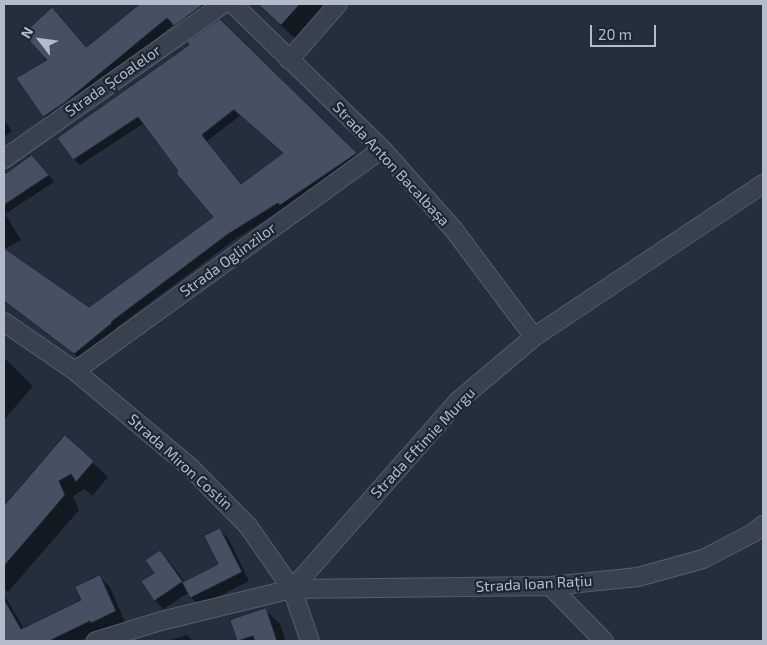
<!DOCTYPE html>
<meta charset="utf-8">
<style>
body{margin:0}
#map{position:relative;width:767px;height:645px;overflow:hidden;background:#242f3e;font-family:"Exo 2",sans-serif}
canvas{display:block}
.frame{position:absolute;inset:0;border:5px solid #b4bcc9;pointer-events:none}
.north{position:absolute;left:15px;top:15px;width:50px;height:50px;-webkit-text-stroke:4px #1d2633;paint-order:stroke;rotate:300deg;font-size:14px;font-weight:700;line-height:20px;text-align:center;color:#b4bcc9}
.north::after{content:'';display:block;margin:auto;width:18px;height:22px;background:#b4bcc9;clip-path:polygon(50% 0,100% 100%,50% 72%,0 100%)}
.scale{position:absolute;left:590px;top:25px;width:66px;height:22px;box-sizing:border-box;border:2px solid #b4bcc9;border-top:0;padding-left:6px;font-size:15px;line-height:18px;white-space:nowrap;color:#b4bcc9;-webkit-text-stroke:4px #1d2633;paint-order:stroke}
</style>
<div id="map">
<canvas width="767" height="645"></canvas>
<div class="frame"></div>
<div class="north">N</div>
<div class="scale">20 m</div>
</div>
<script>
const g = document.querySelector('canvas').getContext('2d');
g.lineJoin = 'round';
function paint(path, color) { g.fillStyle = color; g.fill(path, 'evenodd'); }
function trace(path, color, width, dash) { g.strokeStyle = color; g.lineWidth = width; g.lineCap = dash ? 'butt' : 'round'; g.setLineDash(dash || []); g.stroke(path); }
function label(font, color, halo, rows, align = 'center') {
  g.font = font + ' "Exo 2",sans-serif'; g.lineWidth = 4.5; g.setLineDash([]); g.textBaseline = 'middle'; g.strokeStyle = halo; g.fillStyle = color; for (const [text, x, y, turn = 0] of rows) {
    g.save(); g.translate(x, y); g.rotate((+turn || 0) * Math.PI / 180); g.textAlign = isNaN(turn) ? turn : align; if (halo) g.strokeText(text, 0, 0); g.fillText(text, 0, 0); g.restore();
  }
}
paint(new Path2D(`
 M 142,4 L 206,4 L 208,6 L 181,32 L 174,24 L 71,110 L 50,123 L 44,116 L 87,48 Z
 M 258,4 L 336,4 L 300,43 Z
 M 220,21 L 362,160 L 287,210 L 285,208 L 234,240 L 116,328 L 117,330 L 81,359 L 4,301 L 4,250 L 89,308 L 215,217 L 144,123 L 80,165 L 73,159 L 191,45 ZM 241,115 L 284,153 L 242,186 L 207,141 Z
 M 4,120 L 12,131 L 4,137 Z
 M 32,156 L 54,182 L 5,214 L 21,240 L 4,249 L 4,176 Z
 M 4,358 L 33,386 L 4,420 Z
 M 65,437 L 108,477 L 92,496 L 85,489 L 73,496 L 79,510 L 8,592 L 4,588 L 4,508 Z
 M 220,530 L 228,538 L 249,581 L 200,606 L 191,597 L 189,592 L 164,609 L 155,601 L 143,582 L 156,573 L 160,551 L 168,560 L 185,582 L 219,565 Z
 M 100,577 L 110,587 L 125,622 L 102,632 L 101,630 L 79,641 L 37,641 L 30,626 L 83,601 Z
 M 4,596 L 7,600 L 31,641 L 4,641 Z
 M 265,609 L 280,624 L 286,641 L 239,641 L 231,621 Z
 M 187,635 L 193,641 L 166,641 Z`), '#0007');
const building = new Path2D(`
 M 140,4 L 204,4 L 174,26 L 167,18 L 64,103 L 43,117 L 16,78 L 47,60 L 23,34 L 52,7 L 86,47 Z
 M 258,4 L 300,4 L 281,25 Z
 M 220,19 L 357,153 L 280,205 L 278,203 L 228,234 L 111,322 L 112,323 L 74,354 L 4,301 L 4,248 L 89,307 L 213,217 L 176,173 L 178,171 L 138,117 L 73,160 L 57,138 L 189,45 L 187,42 ZM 234,110 L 283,153 L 241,184 L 202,135 Z
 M 32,155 L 49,175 L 4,205 L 4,175 Z
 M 65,435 L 94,461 L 76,482 L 71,474 L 59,481 L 65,495 L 4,566 L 4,506 Z
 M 220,528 L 242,572 L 190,598 L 182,582 L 154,601 L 141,581 L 154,573 L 145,560 L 160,550 L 183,582 L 218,564 L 204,536 Z
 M 100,575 L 116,611 L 91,623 L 90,621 L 49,641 L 4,641 L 4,599 L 21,629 L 81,600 L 75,587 Z
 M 266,608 L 277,641 L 255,641 L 253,636 L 237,641 L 230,620 Z`);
paint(building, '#455162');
trace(building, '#1f2835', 1);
const minor = new Path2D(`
 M 233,4 L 382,149 L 454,230 L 534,337
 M 289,60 L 338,4
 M 4,159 L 223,4
 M 4,322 L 75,371 L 190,467 L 248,526 L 292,589 L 310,641
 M 75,371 L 382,149
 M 550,586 L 604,641
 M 292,589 L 458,401 L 534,337 L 763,184
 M 96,641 L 161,621 L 292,589 L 550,586 L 638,577 L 703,559 L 753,533 L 763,525`);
trace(minor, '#565f6c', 20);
trace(minor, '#38414e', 18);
label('15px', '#b4bcc9', '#1d2633', [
 ["Strada Școalelor",113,81,-35],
 ["Strada Anton Bacalbașa",391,164,47],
 ["Strada Oglinzilor",228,260,-36],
 ["Strada Eftimie Murgu",423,443,-47],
 ["Strada Miron Costin",180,462,42],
 ["Strada Ioan Rațiu",534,584,-3]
]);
</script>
